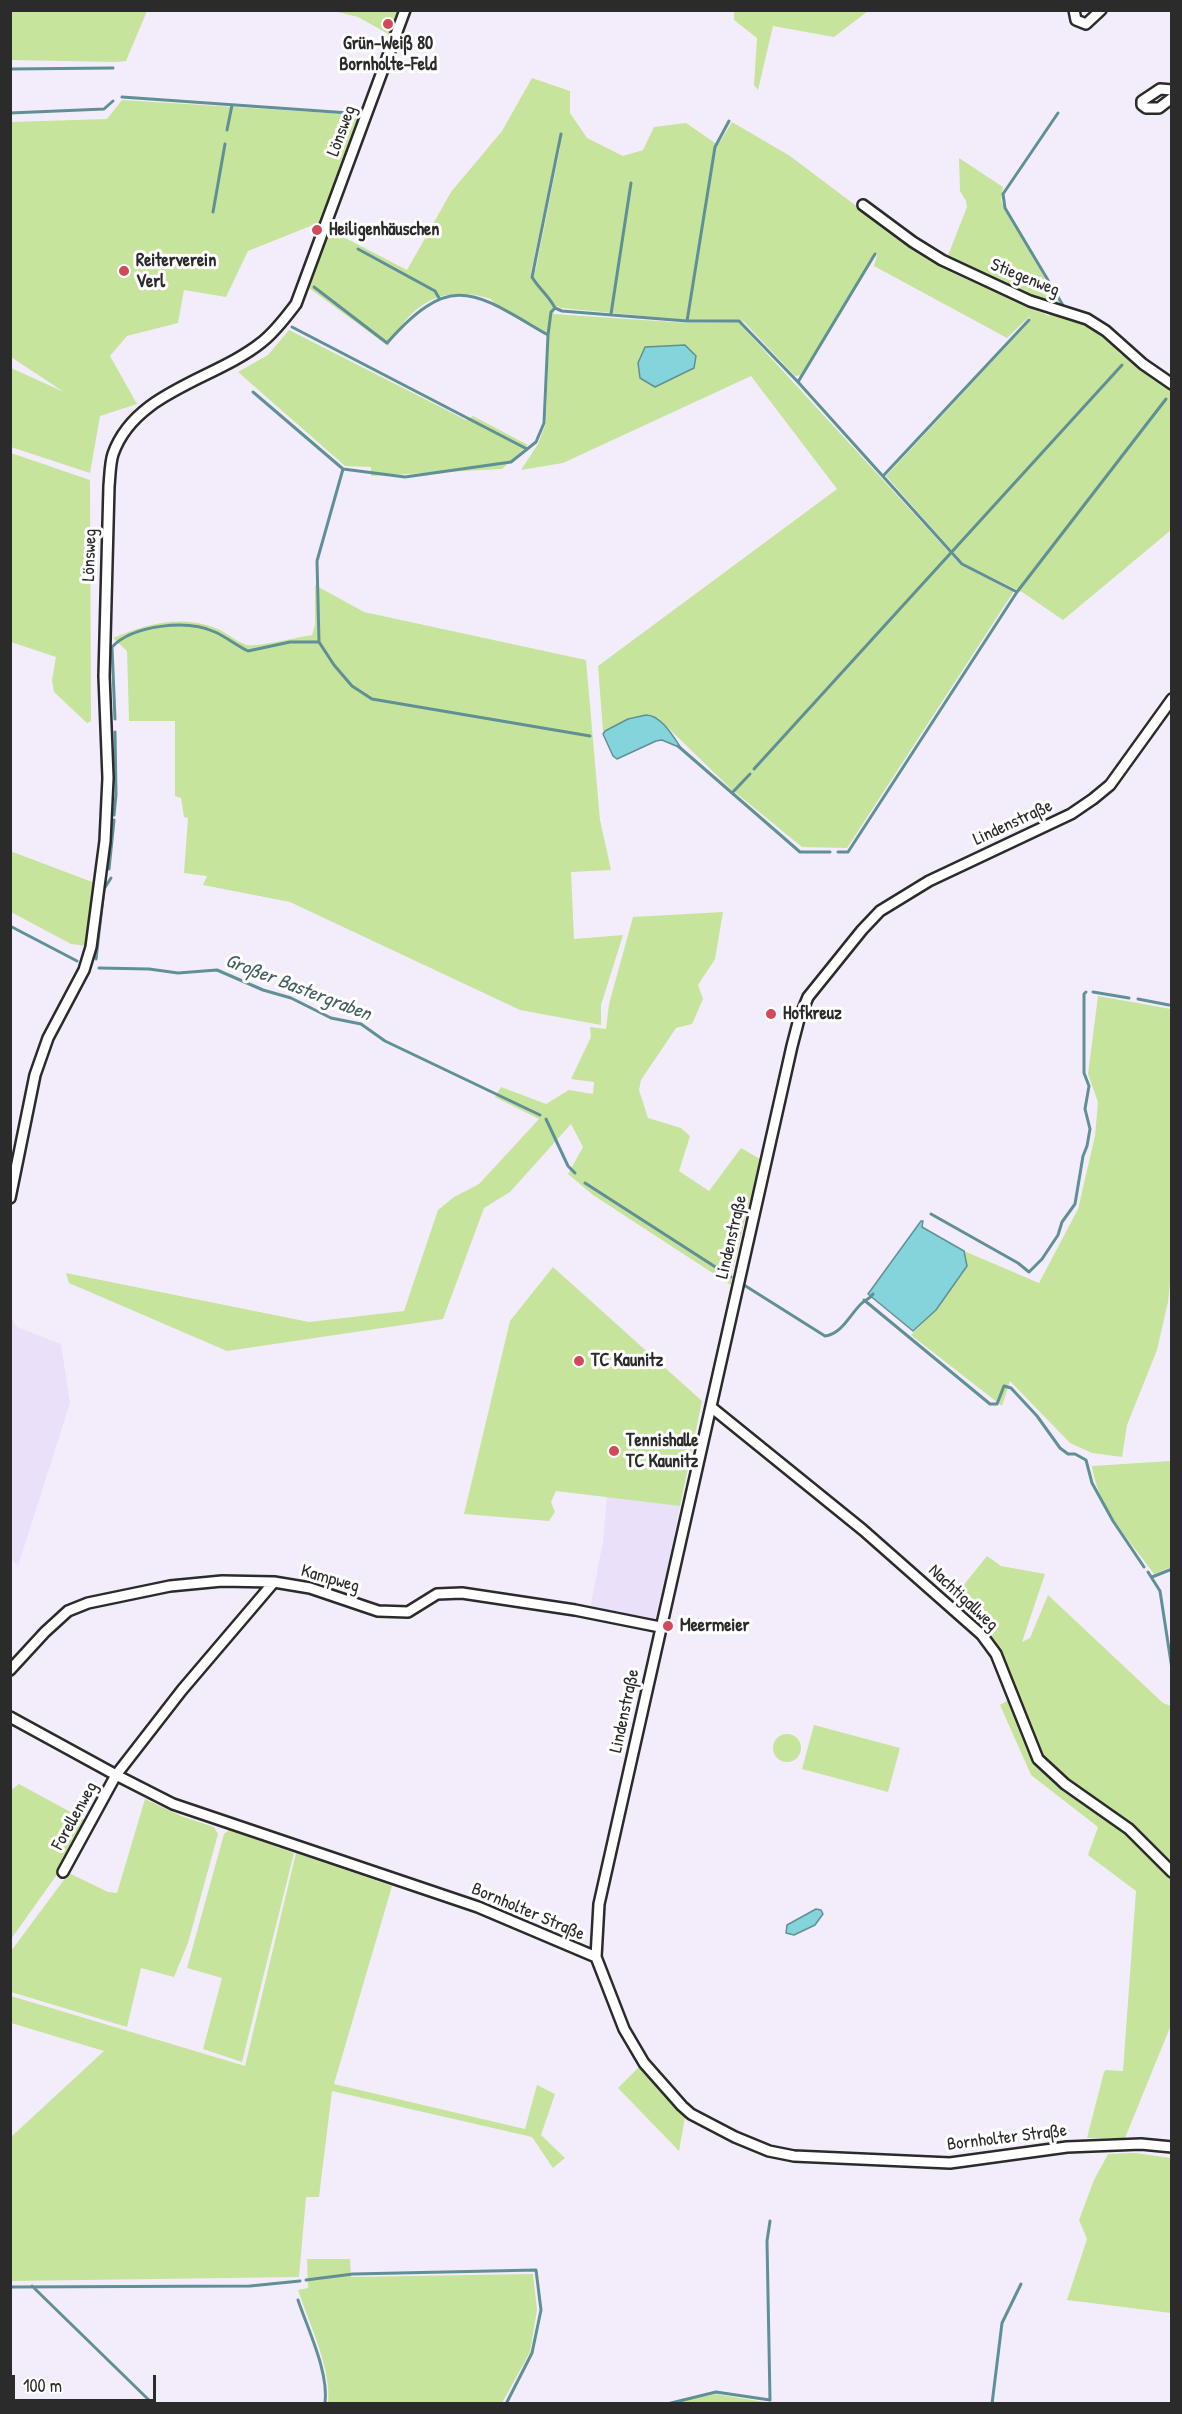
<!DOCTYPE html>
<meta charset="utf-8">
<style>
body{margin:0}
#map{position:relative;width:1182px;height:2414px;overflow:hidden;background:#f3edfb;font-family:"Patrick Hand",sans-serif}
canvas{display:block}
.frame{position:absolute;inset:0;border:12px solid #2b2b2b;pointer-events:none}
.scale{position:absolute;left:12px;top:2375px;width:144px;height:27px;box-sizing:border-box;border:3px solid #2b2b2b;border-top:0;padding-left:8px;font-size:18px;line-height:21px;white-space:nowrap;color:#2b2b2b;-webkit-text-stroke:4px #fff;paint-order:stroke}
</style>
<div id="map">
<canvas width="1182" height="2414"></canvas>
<div class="frame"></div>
<div class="scale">100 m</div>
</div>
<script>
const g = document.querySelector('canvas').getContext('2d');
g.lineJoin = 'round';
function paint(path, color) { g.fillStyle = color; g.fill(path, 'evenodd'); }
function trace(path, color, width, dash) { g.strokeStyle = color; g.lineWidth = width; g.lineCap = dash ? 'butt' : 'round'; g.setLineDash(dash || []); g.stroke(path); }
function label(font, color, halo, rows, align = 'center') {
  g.font = font + ' "Patrick Hand",sans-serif'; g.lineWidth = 6; g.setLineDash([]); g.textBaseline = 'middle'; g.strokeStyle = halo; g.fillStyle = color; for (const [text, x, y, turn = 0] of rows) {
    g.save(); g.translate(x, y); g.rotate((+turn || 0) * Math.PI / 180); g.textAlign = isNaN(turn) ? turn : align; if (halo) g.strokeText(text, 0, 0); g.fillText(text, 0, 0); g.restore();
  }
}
paint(new Path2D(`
 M 11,1318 L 17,1327 L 61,1344 L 70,1403 L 18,1566 L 10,1557 Z
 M 607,1496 L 680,1506 L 658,1618 L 653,1621 L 590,1609 L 603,1541 Z`), '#ebe0f9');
paint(new Path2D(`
 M 10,11 L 11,10 L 147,11 L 126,61 L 116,62 L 11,60 Z
 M 334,11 L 399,11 L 392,29 L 392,36 L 358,17 Z
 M 734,11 L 868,10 L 868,11 L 834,37 L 773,26 L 758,90 L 754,85 L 757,38 L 734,20 Z
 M 532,78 L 570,91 L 570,113 L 587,138 L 623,156 L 643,150 L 654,127 L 686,123 L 715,143 L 686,320 L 561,308 L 557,306 L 553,314 L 688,323 L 738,322 L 960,564 L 1014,591 L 847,848 L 802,847 L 731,789 L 658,718 L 603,731 L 598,666 L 837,489 L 751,376 L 563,463 L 521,470 L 538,444 L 546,423 L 549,333 L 545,335 L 497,307 L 491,299 C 442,283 411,304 388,346 L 309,288 L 330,230 L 407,270 L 451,192 L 502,131 ZM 558,145 L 560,148 L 536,268 L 530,277 Z
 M 122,100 L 362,115 L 323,221 L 248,251 L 226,297 L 184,290 L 178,323 L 127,336 L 110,356 L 137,404 L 100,416 L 90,473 L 11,447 L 11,368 L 64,392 L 11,357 L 11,122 L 107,119 Z
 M 732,122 L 790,156 L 916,251 L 955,274 L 1049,316 L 1052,312 C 1083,322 1100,330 1121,355 L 1126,355 L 1171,389 L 1171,530 L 1063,620 L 1022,592 L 964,564 L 886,476 L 1031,320 L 1029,317 L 1007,338 L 874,266 L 877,255 L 875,253 L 801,375 L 795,376 L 744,322 L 738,320 L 688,320 L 716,148 Z
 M 959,158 L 1003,187 L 1001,200 L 1004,209 L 1062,307 L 1029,296 L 947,258 L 967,207 L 966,201 L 960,191 Z
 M 289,330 L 466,420 L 473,416 L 528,445 L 502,469 L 371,476 L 371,467 L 345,466 L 238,372 L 268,355 Z
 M 11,453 L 90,480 L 91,721 L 87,723 L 54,692 L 52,680 L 56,657 L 11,642 Z
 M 315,585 L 364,612 L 586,660 L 600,820 L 611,870 L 571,872 L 574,939 L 623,935 L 601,1005 L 601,1025 L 520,1010 L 290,902 L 203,885 L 207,876 L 184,873 L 188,818 L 184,817 L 181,798 L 175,796 L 175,721 L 129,721 L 127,651 L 113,638 C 147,624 181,614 218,629 C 227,633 237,642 247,645 C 257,647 299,637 312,635 L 315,625 Z
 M 10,851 L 95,883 L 87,946 L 71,944 L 11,912 Z
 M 723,912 L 715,959 L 698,985 L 703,999 L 692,1024 L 676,1028 L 641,1080 L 639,1090 L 648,1118 L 681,1128 L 690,1136 L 679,1171 L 709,1191 L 741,1148 L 760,1159 L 732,1272 L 731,1285 L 593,1195 L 568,1174 L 583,1147 L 571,1124 L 510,1192 L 484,1208 L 443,1319 L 227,1351 L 69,1283 L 66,1273 L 309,1322 L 404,1311 L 438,1210 L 454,1197 L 479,1184 L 539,1119 L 495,1097 L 501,1087 L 546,1104 L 569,1090 L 593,1094 L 594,1082 L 571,1079 L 591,1037 L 590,1027 L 606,1029 L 609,1004 L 633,917 Z
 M 1098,996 L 1171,1009 L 1172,1263 L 1168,1302 L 1157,1350 L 1127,1425 L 1122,1457 L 1092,1453 L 1070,1443 L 1010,1381 L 1002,1406 L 911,1335 L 936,1310 L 967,1266 L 964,1251 L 1039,1283 L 1078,1209 L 1095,1136 L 1098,1102 L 1088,1074 Z
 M 553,1267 L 702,1401 L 680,1506 L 556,1491 L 551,1502 L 555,1512 L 549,1521 L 464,1514 L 510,1321 Z
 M 1171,1461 L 1171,1567 L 1154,1574 C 1131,1542 1097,1506 1092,1466 Z
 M 987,1556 L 1001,1566 L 1045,1574 L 1022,1642 L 1030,1638 L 1048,1595 L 1163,1703 L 1171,1706 L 1171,2025 L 1125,2138 L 1087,2138 L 1104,2072 L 1106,2070 L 1123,2071 L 1136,1891 L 1088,1855 L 1098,1827 L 1031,1775 L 1000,1705 L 1015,1696 L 998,1651 L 950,1602 Z
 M 814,1725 L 900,1748 L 888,1792 L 802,1769 Z
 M773 1748a14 14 0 1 1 28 0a14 14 0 1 1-28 0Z
 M 19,1784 L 87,1821 L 61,1869 L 11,1939 L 11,1790 Z
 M 145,1799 L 181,1816 L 214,1827 L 218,1834 L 188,1943 L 174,1977 L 141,1968 L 127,2027 L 11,1992 L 11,1951 L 69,1873 L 108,1892 L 117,1893 Z
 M 229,1830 L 294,1853 L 242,2062 L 203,2049 L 222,1978 L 187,1968 L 224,1834 Z
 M 296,1853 L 392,1886 L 334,2084 L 525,2129 L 537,2085 L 555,2094 L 541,2135 L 565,2158 L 553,2168 L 532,2137 L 332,2091 L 319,2197 L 306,2197 L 299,2277 L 11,2281 L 11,2137 L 104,2051 L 11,2023 L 11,1996 L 245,2066 Z
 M 639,2067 L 685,2117 L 679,2151 L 618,2088 Z
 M 1135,2153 L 1171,2158 L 1171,2313 L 1067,2300 L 1087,2239 L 1079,2220 L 1094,2180 L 1108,2154 Z
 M 307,2259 L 350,2259 L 351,2277 L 533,2274 L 537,2310 L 530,2352 L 502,2403 L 328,2403 C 332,2370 309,2323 298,2290 L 308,2288 Z
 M 716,2394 L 770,2403 L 674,2403 Z`), '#c6e49b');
const water = new Path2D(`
 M 685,345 L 696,356 L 694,368 L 655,387 L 640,378 L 638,363 L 645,347 Z
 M 646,715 C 661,715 673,736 681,748 L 662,740 L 656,741 L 617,759 L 613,756 L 603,734 L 605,731 L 628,719 Z
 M 921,1221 L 923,1221 L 922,1227 L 964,1251 L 967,1266 L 936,1310 L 913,1331 L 868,1294 Z
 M 816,1909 L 821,1910 L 823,1914 L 815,1925 L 794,1935 L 786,1933 L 787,1925 Z`);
paint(water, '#83d4db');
trace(water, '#609095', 1.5);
trace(new Path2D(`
 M 10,69 L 113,68
 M 122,97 L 349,113
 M 10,113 L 104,109 L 113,101
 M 1058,113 L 1003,194 L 1005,208 L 1064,307
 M 227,130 L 232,105
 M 213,212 L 225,144
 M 358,249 L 435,291 L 439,298
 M 314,287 L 387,343 C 452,269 475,293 548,335
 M 555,308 C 549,296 539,289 532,277 L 561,134
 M 611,314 L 631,183
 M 687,321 L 715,147 L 729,121
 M 292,327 L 527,449
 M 798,382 L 875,254
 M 253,392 L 343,469 L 405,477 L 511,462 L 536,442 L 544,423 L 548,335 L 551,312 L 555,308 L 562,311 L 687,321 L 739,321 L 798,382 L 962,564 L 1017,592
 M 343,469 L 317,561 L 319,642 L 334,665 L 352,686 L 372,699 L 590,736
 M 883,476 L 1029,320
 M 115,719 L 112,647 C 133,625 187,619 215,632 C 226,637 236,645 248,651 L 290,642 L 319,642
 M 678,746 L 800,852 L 830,852
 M 754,769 L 1122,365
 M 732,793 L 750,774
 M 114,815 L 116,794 L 115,732
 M 838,852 L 848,852 L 1017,592 L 1166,399
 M 109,869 L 114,820
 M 10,926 L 77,961
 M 96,959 L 104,889 L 111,878
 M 99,968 L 149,969 L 178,973 L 217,970 L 263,990 L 291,998 L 331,1018 L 361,1024 L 385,1041 L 540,1115
 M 1093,992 L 1129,998
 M 1138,999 L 1169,1005
 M 546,1119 L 568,1166 L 575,1173
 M 585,1183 L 731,1277
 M 931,1214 L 1018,1263 L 1029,1272 L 1042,1259 L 1058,1235 L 1062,1222 L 1075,1204 L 1083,1156 L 1087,1146 L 1090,1129 L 1085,1109 L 1089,1086 L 1084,1073 L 1084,994 L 1086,992
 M 744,1285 L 825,1336 C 842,1334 850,1314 862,1303 C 866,1299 870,1299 873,1294
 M 864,1300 L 990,1404 L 997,1404 L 1004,1386 L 1011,1388 L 1037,1416 L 1060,1448 L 1068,1454 L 1075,1454 L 1086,1460 L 1092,1483 L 1113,1521 L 1144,1567
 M 1148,1572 L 1160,1591 L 1172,1669
 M 1152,1577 L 1172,1569
 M 306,2280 L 353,2274 L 536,2270 L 541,2310 L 532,2353 L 506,2404
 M 32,2286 L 153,2404
 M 10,2287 L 250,2286 L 300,2281
 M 298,2300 C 308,2330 329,2372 325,2404
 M 667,2404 L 716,2392 L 770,2400 L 767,2241 L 770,2221
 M 992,2404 L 1002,2323 L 1021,2284`), '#609095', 3);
const minor = new Path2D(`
 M 1074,10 L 1076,20 L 1086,24 L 1101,10
 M 1172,90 L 1160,89 L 1142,101 L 1142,105 L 1146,108 L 1159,108 L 1172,98
 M 863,205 L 913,242 L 942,260 L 1030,301 L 1087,319 L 1106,331 L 1143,364 L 1172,384
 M 1172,699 L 1110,785 L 1093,799 L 1071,814 L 929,881 L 880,911 L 862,930 L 808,997 L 799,1019 L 792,1046 L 599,1904 L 596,1957 L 624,2029 L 644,2063 L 682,2106 L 691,2114 L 735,2137 L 769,2151 L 794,2156 L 950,2163 L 1067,2147 L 1141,2144 L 1172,2147
 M 10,1198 L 35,1075 L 48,1038 L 84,970 L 91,947 L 105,841 L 108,778 L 104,676 L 109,486 C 110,476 110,463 113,454 C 135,391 215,380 262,342 C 275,332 286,317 296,304 L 405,10
 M 711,1407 L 863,1530 L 982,1635 L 996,1654 L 1038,1759 L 1065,1784 L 1129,1829 L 1172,1872
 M 10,1670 L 45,1632 L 68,1611 L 88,1603 L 170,1586 L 222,1581 L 274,1582 L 310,1588 L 378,1611 L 408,1612 L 437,1594 L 462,1593 L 575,1610 L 660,1627
 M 10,1717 L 116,1775 L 173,1804 L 478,1907 L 596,1957
 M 63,1872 L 116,1775 L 182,1690 L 274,1582`);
trace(minor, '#2b2b2b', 14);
trace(minor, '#fff', 9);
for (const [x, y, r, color] of [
 [388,24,6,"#d1495b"],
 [317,230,6,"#d1495b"],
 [124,271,6,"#d1495b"],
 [771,1014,6,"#d1495b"],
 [579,1361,6,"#d1495b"],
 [614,1451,6,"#d1495b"],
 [668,1626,6,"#d1495b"]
]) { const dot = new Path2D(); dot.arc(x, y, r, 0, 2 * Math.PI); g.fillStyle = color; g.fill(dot); trace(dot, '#fff', 2); }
label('bold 18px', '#2b2b2b', '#fff', [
 ["Grün-Weiß 80",388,44,"center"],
 ["Bornholte-Feld",388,65,"center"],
 ["Heiligenhäuschen",329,230],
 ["Reiterverein",136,261],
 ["Verl",136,282],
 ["Hofkreuz",783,1014],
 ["TC Kaunitz",591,1361],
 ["Tennishalle",626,1441],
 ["TC Kaunitz",626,1462],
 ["Meermeier",680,1626]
], 'left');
label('18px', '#2b2b2b', '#fff', [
 ["Lönsweg",342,131,-70],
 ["Stiegenweg",1025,278,22],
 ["Lönsweg",90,555,-88],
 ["Lindenstraße",1013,823,-25],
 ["Lindenstraße",732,1237,-77],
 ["Kampweg",330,1579,16],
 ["Nachtigallweg",963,1598,43],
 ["Lindenstraße",625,1711,-78],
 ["Forellenweg",75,1816,-61],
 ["Bornholter Straße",528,1912,23],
 ["Bornholter Straße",1007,2138,-7]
]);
label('italic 20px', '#455e60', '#fff', [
 ["Großer Bastergraben",298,988,21]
]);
</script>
